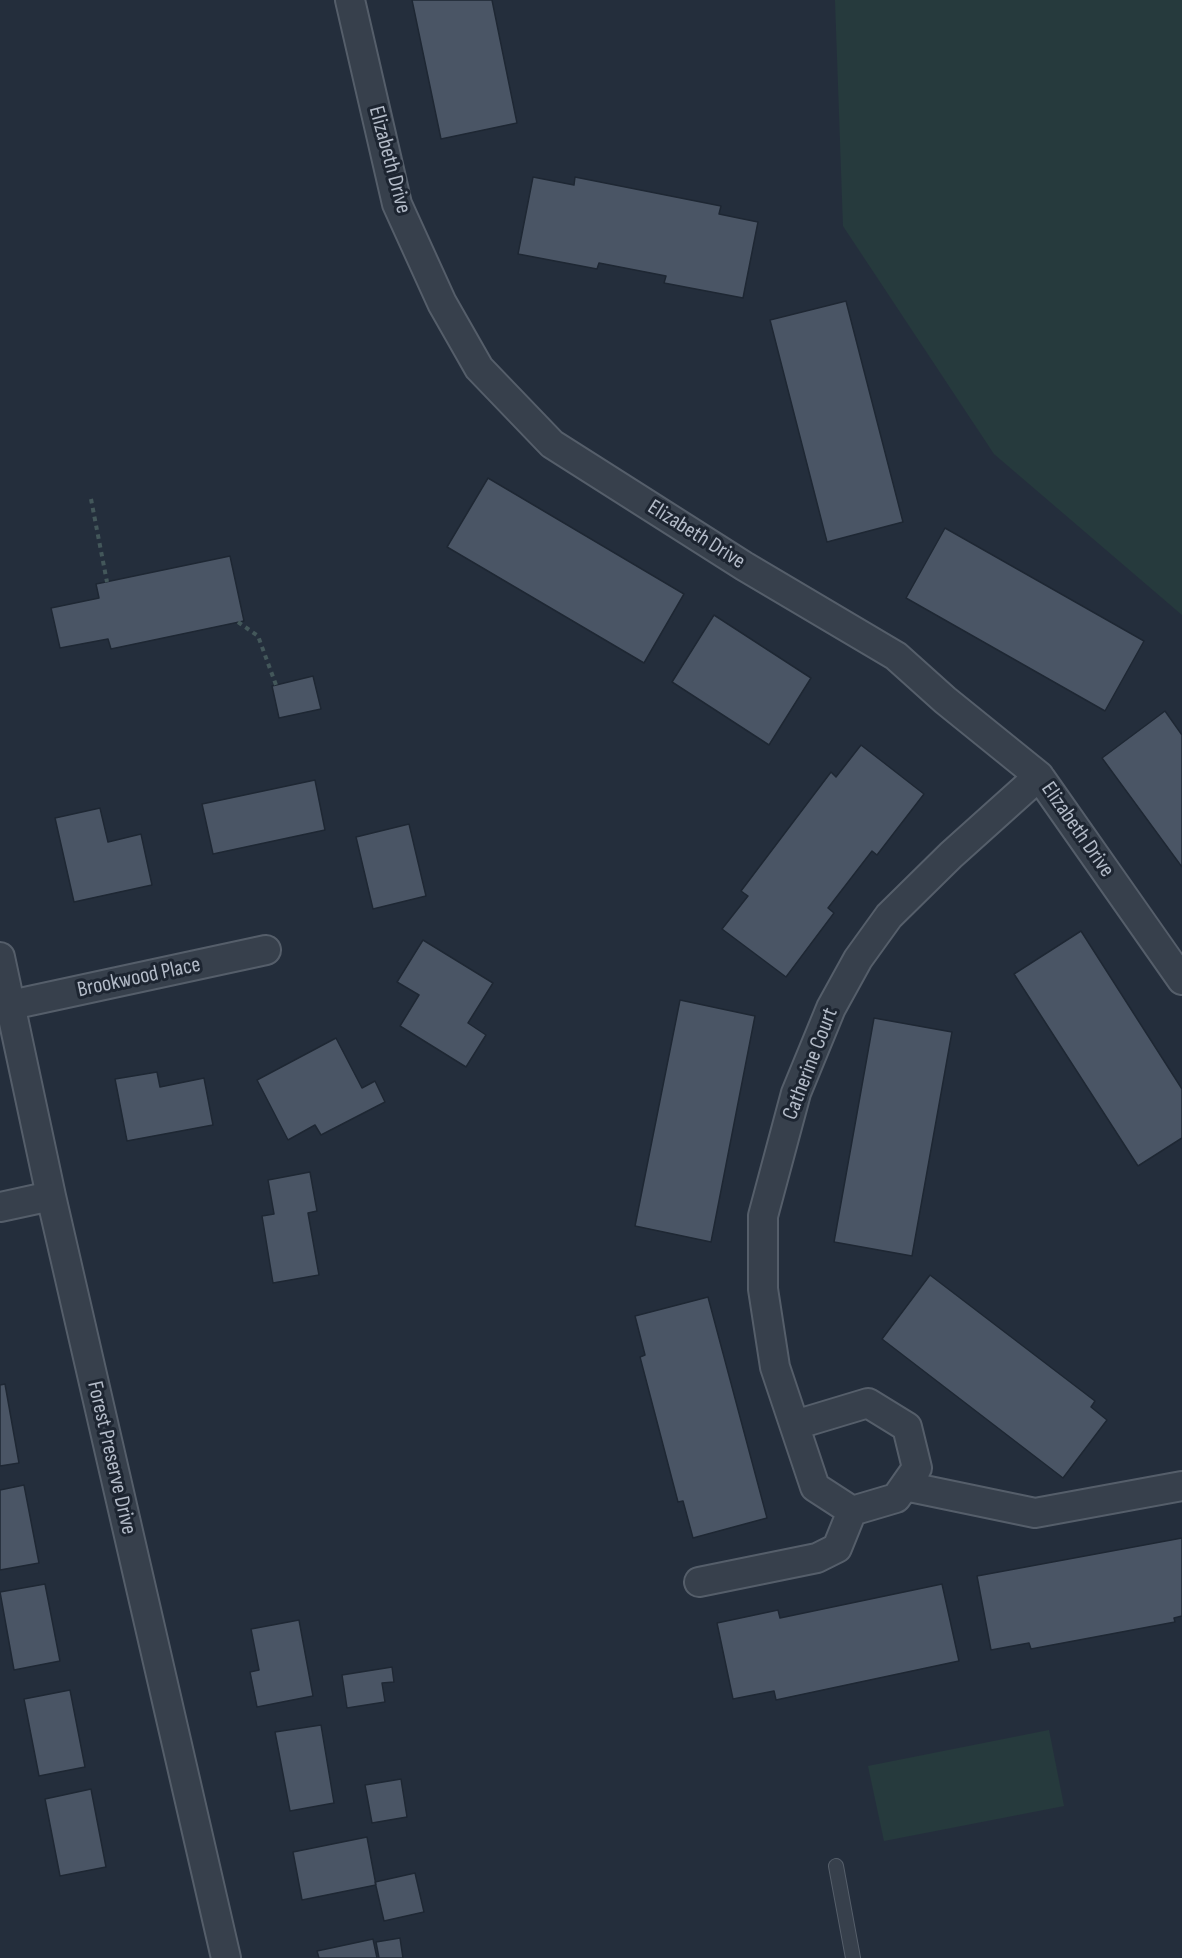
<!DOCTYPE html>
<style>
body{margin:0}
canvas{display:block;background:#242e3c}
</style>
<canvas width="1182" height="1958"></canvas>
<script>
const g = document.querySelector('canvas').getContext('2d');
g.lineJoin = 'round';
function paint(path, color) { g.fillStyle = color; g.fill(path, 'evenodd'); }
function trace(path, color, width, dash) { g.strokeStyle = color; g.lineWidth = width; g.lineCap = dash ? 'butt' : 'round'; g.setLineDash(dash || []); g.stroke(path); }
function label(font, color, halo, rows, align = 'center') {
  g.font = font + ' "Sofia Sans Condensed",sans-serif'; g.lineWidth = 6; g.setLineDash([]); g.textBaseline = 'middle'; g.strokeStyle = halo; g.fillStyle = color; for (const [text, x, y, turn = 0] of rows) {
    g.save(); g.translate(x, y); g.rotate((+turn || 0) * Math.PI / 180); g.textAlign = isNaN(turn) ? turn : align; if (halo) g.strokeText(text, 0, 0); g.fillText(text, 0, 0); g.restore();
  }
}
paint(new Path2D(`
 M 835,0 L 1182,0 L 1182,615 L 994,454 L 843,226 Z
 M 1049,1730 L 1064,1806 L 884,1841 L 868,1766 Z`), '#263a3d');
const building = new Path2D(`
 M 412,0 L 492,0 L 517,123 L 441,139 Z
 M 533,177 L 574,185 L 575,177 L 721,206 L 719,214 L 758,222 L 743,298 L 664,283 L 666,276 L 599,263 L 597,269 L 518,254 Z
 M 846,301 L 903,522 L 827,542 L 770,320 Z
 M 488,478 L 684,594 L 644,663 L 447,547 Z
 M 945,528 L 1144,641 L 1105,711 L 906,598 Z
 M 230,556 L 244,621 L 111,649 L 108,639 L 60,648 L 51,608 L 99,598 L 96,584 Z
 M 714,615 L 811,678 L 769,745 L 672,682 Z
 M 313,676 L 321,709 L 279,718 L 272,686 Z
 M 1165,711 L 1182,735 L 1182,867 L 1102,758 Z
 M 861,745 L 924,794 L 877,855 L 872,851 L 828,908 L 834,913 L 786,977 L 722,929 L 748,896 L 741,891 L 831,772 L 836,777 Z
 M 315,780 L 325,830 L 213,854 L 202,804 Z
 M 100,808 L 108,842 L 141,834 L 152,885 L 74,902 L 55,818 Z
 M 409,824 L 426,896 L 373,909 L 356,837 Z
 M 1081,931 L 1182,1089 L 1182,1138 L 1138,1166 L 1014,974 Z
 M 423,940 L 493,983 L 468,1023 L 486,1035 L 466,1067 L 400,1026 L 419,995 L 397,982 Z
 M 680,1000 L 755,1016 L 711,1242 L 635,1226 Z
 M 874,1018 L 952,1032 L 912,1256 L 834,1242 Z
 M 336,1038 L 362,1088 L 375,1081 L 385,1102 L 321,1135 L 315,1125 L 288,1140 L 257,1080 Z
 M 157,1072 L 160,1087 L 204,1078 L 213,1125 L 127,1141 L 115,1079 Z
 M 310,1172 L 317,1211 L 308,1213 L 319,1275 L 273,1283 L 262,1216 L 274,1214 L 268,1180 Z
 M 930,1275 L 1095,1401 L 1091,1407 L 1107,1420 L 1063,1478 L 882,1339 Z
 M 708,1297 L 767,1518 L 693,1538 L 683,1501 L 678,1502 L 640,1357 L 645,1355 L 635,1316 Z
 M 5,1384 L 19,1463 L 0,1466 L 0,1385 Z
 M 24,1485 L 39,1563 L 0,1570 L 0,1490 Z
 M 1182,1538 L 1182,1616 L 1174,1618 L 1175,1622 L 1031,1649 L 1029,1643 L 991,1650 L 977,1576 Z
 M 45,1584 L 60,1661 L 14,1670 L 0,1592 Z
 M 942,1584 L 959,1661 L 776,1700 L 774,1691 L 733,1699 L 717,1623 L 778,1610 L 780,1618 Z
 M 299,1620 L 313,1696 L 257,1707 L 250,1672 L 259,1670 L 251,1629 Z
 M 392,1667 L 394,1682 L 382,1683 L 385,1702 L 347,1708 L 342,1675 Z
 M 70,1690 L 85,1767 L 39,1776 L 24,1699 Z
 M 321,1725 L 334,1803 L 290,1811 L 275,1732 Z
 M 401,1779 L 407,1817 L 372,1823 L 365,1785 Z
 M 91,1789 L 106,1867 L 60,1876 L 45,1799 Z
 M 367,1837 L 376,1885 L 302,1900 L 293,1852 Z
 M 415,1873 L 424,1912 L 384,1921 L 375,1882 Z
 M 400,1938 L 403,1958 L 379,1958 L 376,1942 Z
 M 373,1939 L 377,1958 L 319,1958 L 317,1951 Z`);
paint(building, '#4a5565');
trace(building, '#1e2733', 1.5);
const service = new Path2D(`
 M 836,1866 L 853,1958`);
const minor = new Path2D(`
 M 350,0 L 397,204 L 442,303 L 479,368 L 552,444 L 744,566 L 896,656 L 945,700 L 1039,776 L 1182,980
 M 0,957 L 51,1196 L 226,1958
 M 11,1005 L 266,950
 M 0,1207 L 51,1196
 M 795,1425 L 868,1403 L 907,1427 L 917,1468 L 896,1498 L 852,1511 L 815,1487 L 775,1367 L 763,1289 L 763,1216 L 796,1093 L 831,1008 L 858,959 L 889,916 L 951,855 L 1039,776
 M 905,1486 L 1035,1513 L 1182,1486
 M 699,1582 L 817,1558 L 837,1548 L 852,1511`);
trace(service, '#555e6a', 16);
trace(minor, '#555e6a', 32);
trace(new Path2D(`
 M 91,499 L 107,582
 M 238,622 L 258,636 L 276,685`), '#43575a', 4, [4.5, 4.5]);
trace(service, '#37404c', 14);
trace(minor, '#37404c', 28);
label('22px', '#b3bbc8', '#1d2531', [
 ["Elizabeth Drive",389,160,75],
 ["Elizabeth Drive",696,535,32],
 ["Elizabeth Drive",1077,830,55],
 ["Brookwood Place",139,978,-12],
 ["Catherine Court",811,1064,-69],
 ["Forest Preserve Drive",111,1458,77]
]);
</script>
